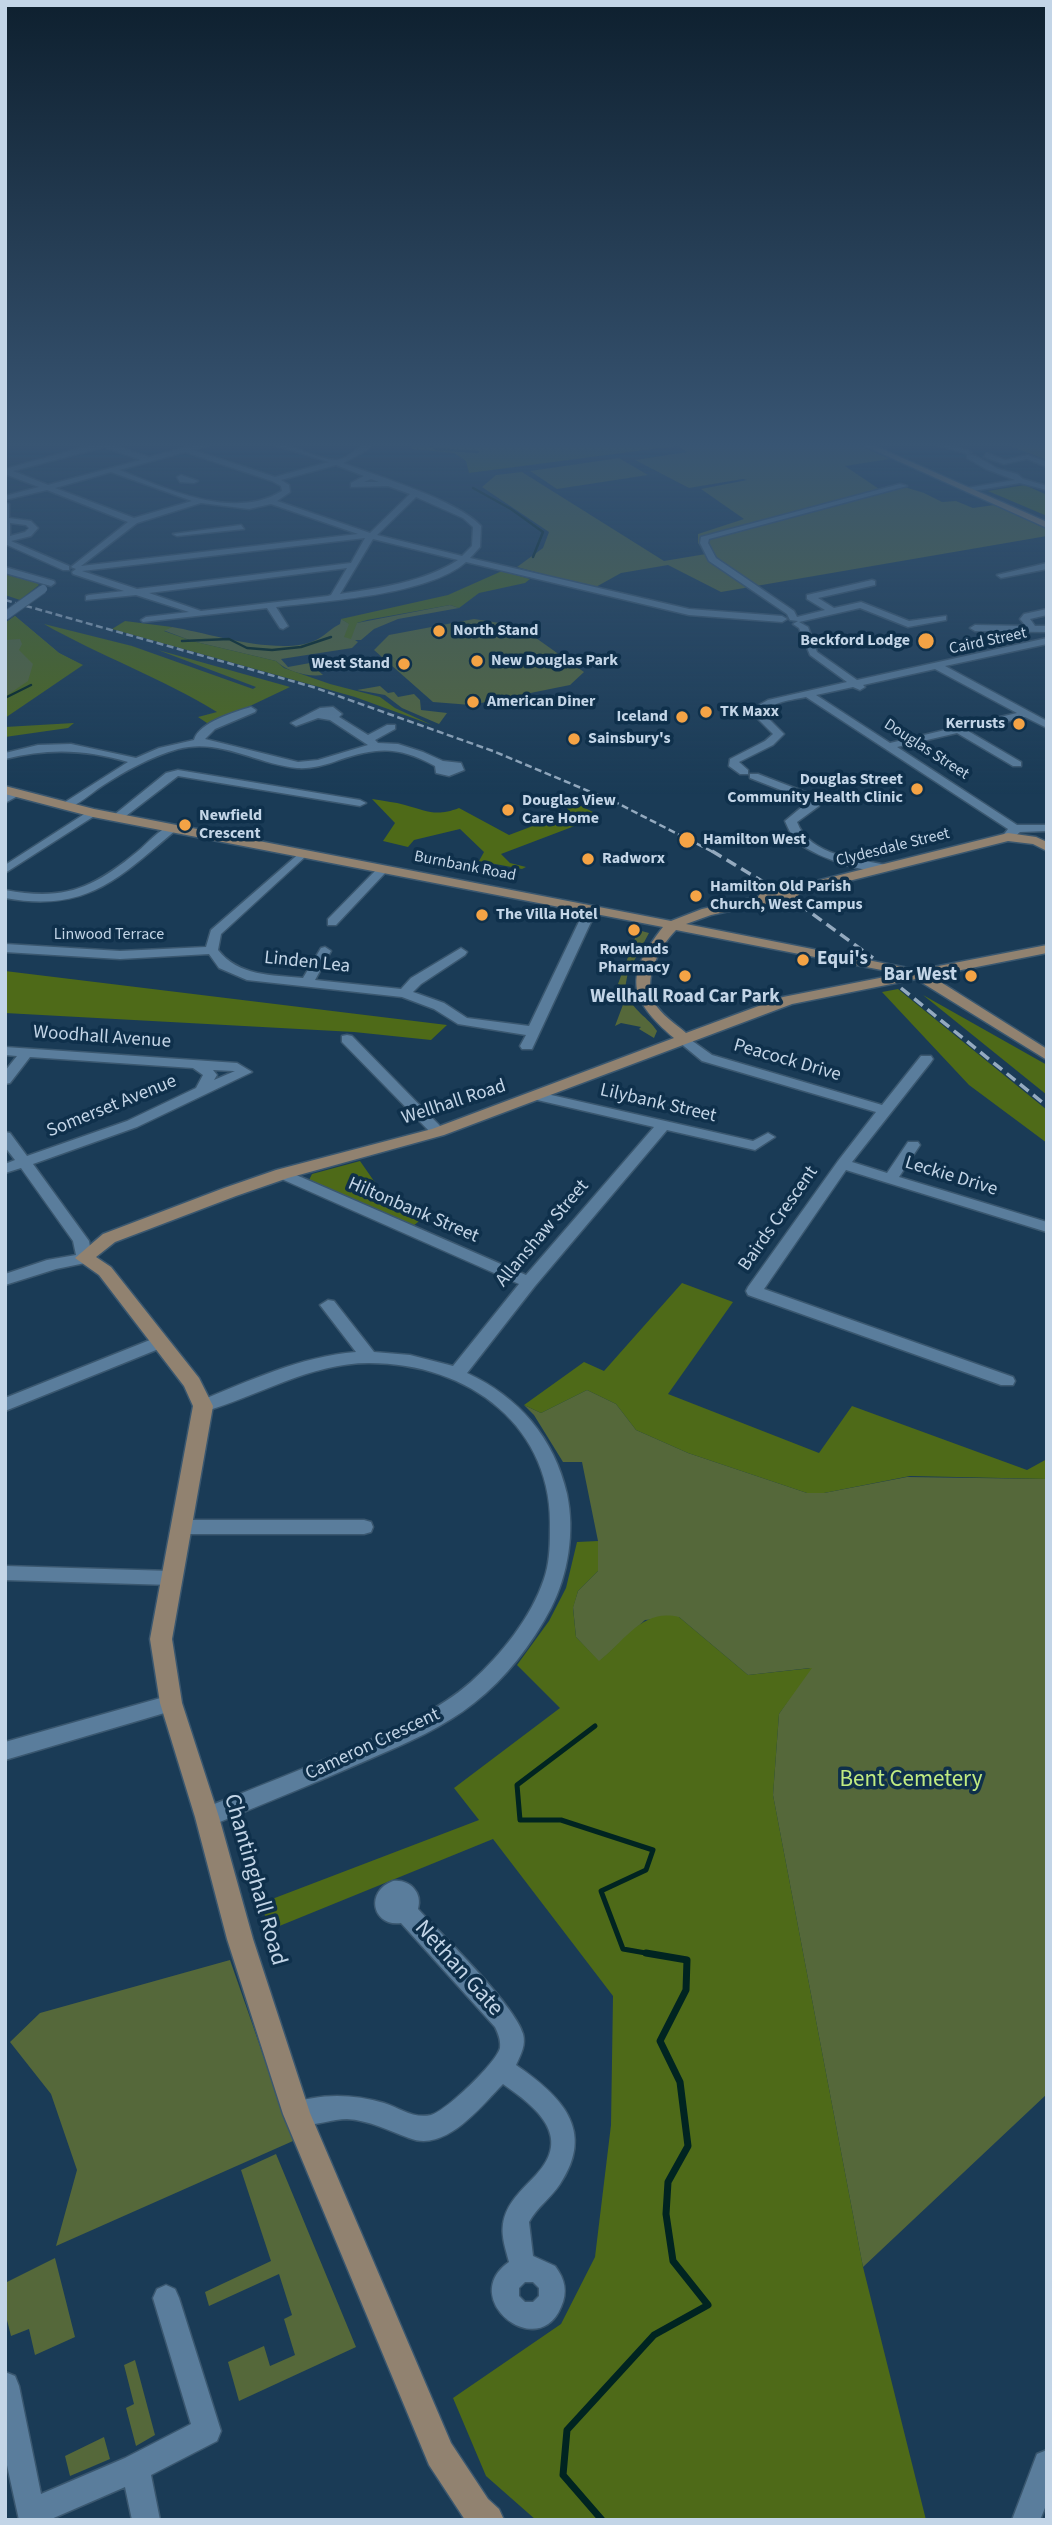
<!DOCTYPE html>
<style>
body{margin:0}
#map{position:relative;width:1052px;height:2525px;overflow:hidden;background:#1a3b56;font-family:"Source Sans 3",sans-serif}
canvas{display:block}
.frame{position:absolute;inset:0;border:7px solid #c3d5e7;pointer-events:none}
</style>
<div id="map">
<canvas width="1052" height="2525"></canvas>
<div class="frame"></div>
</div>
<script>
const g = document.querySelector('canvas').getContext('2d');
g.lineJoin = 'round';
function paint(path, color) { g.fillStyle = color; g.fill(path, 'evenodd'); }
function trace(path, color, width, dash) { g.strokeStyle = color; g.lineWidth = width; g.lineCap = dash ? 'butt' : 'round'; g.setLineDash(dash || []); g.stroke(path); }
function label(font, color, halo, rows, align = 'center') {
  g.font = font + ' "Source Sans 3",sans-serif'; g.lineWidth = 7; g.setLineDash([]); g.textBaseline = 'middle'; g.strokeStyle = halo; g.fillStyle = color; for (const [text, x, y, turn = 0] of rows) {
    g.save(); g.translate(x, y); g.rotate((+turn || 0) * Math.PI / 180); g.textAlign = isNaN(turn) ? turn : align; if (halo) g.strokeText(text, 0, 0); g.fillText(text, 0, 0); g.restore();
  }
}
paint(new Path2D(`
 M 707,442 L 852,442 L 890,459 L 845,466 L 879,489 L 898,485 L 924,493 L 942,502 L 956,501 L 973,508 L 994,505 L 1047,529 L 1047,536 L 721,592 L 668,565 L 621,573 L 594,588 L 517,567 L 543,548 L 549,532 L 482,487 L 496,475 L 522,472 L 664,561 L 706,554 L 698,543 L 698,534 L 744,519 L 701,489 L 747,480 L 743,479 L 689,488 L 635,460 L 687,452 L 676,445 Z
 M 999,442 L 1047,442 L 1047,460 Z
 M 619,458 L 648,475 L 557,489 L 530,471 Z
 M 450,605 L 459,608 L 398,619 L 374,629 L 361,640 L 355,640 L 358,642 L 352,648 L 281,659 L 288,667 L 310,663 L 323,675 C 307,677 288,672 276,661 L 192,641 L 163,630 L 172,627 C 209,633 283,658 318,639 C 326,635 331,628 340,624 L 341,619 L 350,624 L 357,623 Z
 M 15,616 L 59,653 L 76,662 L 5,700 L 5,623 Z
 M 474,619 L 519,626 L 584,672 L 570,685 L 471,705 L 433,702 L 374,650 L 389,635 Z
 M 380,686 L 388,693 L 394,692 L 398,697 L 414,694 L 420,700 L 421,710 L 447,713 L 439,724 L 402,708 L 385,695 L 357,690 Z
 M 638,930 L 649,933 L 628,972 L 625,988 L 618,984 Z
 M 627,994 C 633,1011 648,1017 657,1031 L 654,1038 L 639,1029 L 641,1027 L 621,1023 L 615,1026 Z
 M 587,1390 L 616,1404 L 636,1430 L 688,1453 L 807,1493 L 824,1493 L 907,1477 L 1047,1479 L 1047,2094 L 863,2267 L 773,1795 L 779,1714 L 810,1668 L 748,1675 L 679,1617 L 645,1620 L 599,1662 L 576,1637 L 573,1607 L 578,1591 L 598,1571 L 598,1541 L 582,1462 L 563,1462 L 534,1415 L 524,1405 L 541,1413 Z
 M 230,1960 L 293,2141 L 56,2246 L 77,2170 L 51,2094 L 10,2042 L 40,2013 Z
 M 276,2154 L 356,2347 L 239,2401 L 228,2362 L 264,2346 L 270,2366 L 295,2355 L 284,2319 L 292,2315 L 279,2274 L 209,2306 L 205,2292 L 271,2261 L 241,2170 Z
 M 55,2258 L 75,2337 L 35,2355 L 29,2329 L 11,2336 L 5,2312 L 5,2283 Z
 M 135,2360 L 155,2435 L 136,2446 L 126,2408 L 134,2404 L 124,2365 Z
 M 104,2437 L 110,2459 L 70,2476 L 65,2456 Z`), '#55683a');
paint(new Path2D(`
 M 409,442 L 707,442 L 469,473 L 466,461 L 454,453 L 412,449 Z
 M 1025,485 L 1047,495 L 1047,516 L 988,491 Z
 M 502,571 L 530,579 L 525,583 L 479,593 L 459,608 L 450,605 L 367,620 L 357,623 L 351,639 L 344,637 L 349,624 L 341,619 L 448,595 Z
 M 5,574 L 37,583 L 39,585 L 20,600 L 5,595 Z
 M 15,616 L 59,653 L 83,665 L 5,718 L 6,696 L 28,681 L 33,664 L 19,650 L 22,644 L 20,639 L 5,640 L 5,623 Z
 M 125,621 L 172,627 L 164,631 L 192,641 L 276,661 L 284,668 L 330,684 L 380,697 L 395,708 L 432,725 L 355,697 L 112,629 Z
 M 44,624 L 132,646 L 253,689 L 256,687 L 158,650 L 290,687 L 210,725 L 198,717 L 217,712 C 162,678 100,656 44,624 Z
 M 74,723 L 68,728 L 5,737 L 5,727 Z
 M 561,796 L 601,816 L 501,854 L 510,863 L 526,867 L 522,869 L 479,861 L 484,852 L 460,829 L 414,840 L 408,847 L 383,841 L 395,823 L 372,799 C 383,801 395,802 405,805 C 427,811 436,817 459,808 L 509,835 L 570,812 L 557,797 Z
 M 5,971 L 447,1025 L 431,1040 L 354,1032 L 5,1013 Z
 M 898,989 L 1047,1110 L 1047,1143 L 969,1085 L 882,992 Z
 M 923,995 L 1047,1065 L 1047,1095 Z
 M 360,1161 L 383,1194 L 428,1214 L 413,1226 L 307,1184 L 312,1174 Z
 M 682,1283 L 733,1302 L 668,1394 L 819,1453 L 852,1406 L 1027,1470 L 1047,1459 L 1047,1479 L 910,1476 L 824,1493 L 807,1493 L 688,1453 L 636,1430 L 616,1404 L 587,1390 L 541,1413 L 524,1405 L 584,1362 L 604,1371 Z
 M 598,1541 L 598,1571 L 578,1591 L 573,1608 L 576,1637 L 599,1661 C 625,1641 642,1608 679,1617 L 748,1675 L 812,1668 L 779,1714 L 773,1795 L 863,2267 L 926,2520 L 536,2520 L 486,2476 L 453,2398 L 561,2324 L 595,2257 L 611,2125 L 613,1996 L 493,1839 L 272,1929 L 259,1904 L 479,1820 L 454,1788 L 560,1708 L 517,1665 L 549,1621 L 566,1588 L 577,1542 Z`), '#4e6a18');
trace(new Path2D(`
 M 425,442 L 436,449 L 478,452
 M 473,488 L 511,509 L 543,532 L 533,557
 M 182,641 L 229,639 L 247,648 L 272,650 L 301,647 L 331,637
 M 5,698 L 31,685`), '#002421', 2.5);
trace(new Path2D(`
 M 595,1726 L 517,1785 L 520,1820 L 561,1820 L 653,1850 L 646,1870 L 601,1891 L 623,1949 L 657,1955`), '#002421', 5);
trace(new Path2D(`
 M 602,2520 L 563,2475 L 567,2430 L 654,2335 L 708,2305 L 673,2261 L 666,2214 L 668,2182 L 688,2146 L 680,2082 L 660,2041 L 686,1990 L 687,1960 L 646,1953`), '#002421', 7);
const minor = new Path2D(`
 M 102,442 L 119,442 L 112,445 L 149,457 L 206,442 L 218,442 L 193,450 L 275,477 L 329,462 L 265,442 C 290,442 311,458 335,460 C 350,460 360,442 374,442 L 367,450 L 343,463 C 379,477 457,500 481,526 L 480,547 L 470,558 L 689,609 L 782,616 L 787,619 L 782,622 L 689,615 L 466,562 C 429,595 325,601 276,607 L 288,626 L 283,629 L 280,628 L 267,608 L 143,622 L 141,620 L 146,617 L 189,612 L 136,595 L 86,600 L 86,596 L 89,595 L 124,591 L 73,574 L 72,572 L 76,569 L 71,567 L 128,522 L 47,490 L 5,500 L 5,496 L 39,487 L 5,474 L 5,469 ZM 104,447 L 141,460 L 48,485 L 13,471 ZM 185,452 L 272,481 L 281,486 L 282,491 C 233,521 168,489 119,470 ZM 336,465 L 364,476 L 351,483 L 351,487 L 388,486 L 410,494 L 370,533 L 277,501 L 290,492 L 289,485 L 281,480 ZM 111,472 L 192,501 L 134,518 L 55,488 ZM 371,479 L 379,482 L 364,482 ZM 416,497 L 463,518 L 473,527 L 472,546 L 462,556 L 377,535 ZM 201,503 L 249,509 L 271,504 L 358,534 L 81,566 L 137,523 ZM 365,538 L 351,563 L 137,589 L 82,571 ZM 373,539 L 458,560 C 424,582 380,588 340,594 ZM 347,568 L 331,595 L 328,596 L 201,611 L 149,593 Z
 M 927,442 L 939,442 L 972,452 L 968,454 Z
 M 987,453 L 1005,460 L 1028,455 L 1047,462 L 1047,467 L 1027,459 L 1004,464 L 984,457 Z
 M 967,454 L 976,456 L 998,469 L 1017,474 L 1023,479 L 1047,486 L 1047,490 L 1020,483 L 967,492 L 967,488 L 1015,480 L 986,469 L 967,458 Z
 M 181,475 L 198,481 L 194,483 L 180,482 L 177,477 Z
 M 900,484 L 907,486 L 709,539 L 708,543 L 716,558 L 794,611 L 797,617 L 825,610 L 807,599 L 807,595 L 872,580 L 875,581 L 875,585 L 818,598 L 834,608 L 861,602 L 909,621 L 946,616 L 946,620 L 908,627 L 860,608 L 799,622 L 808,627 L 817,652 L 857,680 L 1047,638 L 1047,644 L 945,666 L 1047,721 L 1047,728 L 1025,717 L 968,731 L 1021,762 L 1021,766 L 1013,766 L 957,733 L 897,747 L 1017,825 L 1047,825 L 1047,831 L 1020,832 L 1012,839 L 1004,839 L 1002,837 L 1008,829 L 806,697 C 793,700 771,701 764,714 L 784,734 L 773,745 L 739,762 L 748,770 L 748,774 L 740,774 L 729,766 L 730,759 L 765,741 L 773,734 L 754,715 L 759,705 L 768,700 L 847,682 L 810,655 L 799,628 L 793,624 L 798,621 L 790,620 L 787,614 L 709,561 L 700,543 L 701,537 ZM 935,669 L 1017,713 L 890,743 L 816,695 L 853,687 L 860,690 L 865,687 L 863,685 Z
 M 5,502 L 9,504 L 9,518 L 31,521 L 38,528 L 31,536 L 11,541 L 69,566 L 69,570 L 63,570 L 5,544 ZM 10,523 L 26,525 L 29,528 L 25,532 L 10,536 Z
 M 241,525 L 244,529 L 177,536 L 173,534 Z
 M 1047,563 L 1047,569 L 1001,578 L 997,575 Z
 M 5,567 L 54,581 L 55,583 L 51,586 L 5,573 Z
 M 1047,609 L 1047,615 L 1030,619 L 1035,626 L 1047,626 L 1047,632 L 975,631 L 970,628 L 975,625 L 1026,626 L 1020,619 L 1024,614 Z
 M 251,707 L 256,710 L 255,712 L 215,729 L 205,739 L 298,762 L 318,760 L 368,745 L 330,720 L 318,718 L 296,726 L 291,723 L 320,708 L 333,707 L 342,714 L 339,717 L 368,735 L 387,725 L 395,725 L 395,729 L 375,740 L 378,743 L 398,744 L 423,752 L 443,761 L 461,763 L 464,770 L 449,776 L 436,773 L 435,766 C 398,746 378,747 339,760 C 326,765 311,769 297,768 C 256,764 220,738 178,749 C 150,757 125,771 102,786 C 90,794 79,805 66,809 L 60,806 L 62,804 L 128,762 C 86,749 47,748 5,759 L 5,753 L 38,745 L 71,744 L 136,758 L 159,748 L 194,740 C 199,722 235,712 251,707 Z
 M 178,770 L 360,800 L 366,803 L 360,806 L 178,776 L 122,819 L 114,819 L 114,815 L 166,773 Z
 M 750,774 L 758,774 L 818,797 L 819,806 L 797,822 C 810,857 860,859 891,866 L 893,868 C 877,880 815,856 800,844 C 792,837 789,830 785,821 L 809,801 L 750,778 Z
 M 14,791 L 23,793 L 5,803 L 5,795 Z
 M 89,811 L 99,813 L 5,873 L 5,865 Z
 M 172,825 L 176,826 L 176,830 C 118,879 86,913 5,898 L 5,890 C 64,901 92,889 137,852 C 148,843 159,829 172,825 Z
 M 302,851 L 306,852 L 306,856 L 221,934 L 218,950 C 238,976 272,975 303,978 L 321,948 L 325,947 L 331,951 L 315,980 L 401,989 L 411,978 L 461,948 L 467,952 L 465,955 L 421,984 L 413,992 L 444,1003 L 467,1018 L 529,1026 L 585,909 L 587,906 L 595,906 L 597,909 L 532,1049 L 522,1049 L 520,1046 L 526,1035 L 458,1024 L 434,1009 L 402,997 L 247,980 L 219,968 L 209,954 L 120,959 L 5,952 L 5,944 L 120,951 L 206,947 L 211,930 Z
 M 382,866 L 386,868 L 386,872 L 336,925 L 328,925 L 328,919 L 378,868 Z
 M 347,1035 L 352,1036 L 443,1129 L 445,1132 L 443,1135 L 433,1135 L 342,1042 L 342,1036 Z
 M 684,1035 L 712,1055 L 882,1105 L 921,1056 L 931,1056 L 933,1059 L 931,1062 L 852,1162 L 887,1173 L 908,1142 L 918,1142 L 920,1145 L 899,1177 L 1047,1222 L 1047,1232 L 846,1170 L 764,1289 L 1013,1377 L 1015,1381 L 1013,1385 L 1001,1385 L 748,1295 L 746,1291 L 748,1287 L 838,1161 L 876,1112 L 702,1061 L 679,1042 L 679,1036 Z
 M 5,1047 L 237,1063 L 252,1072 L 137,1127 L 33,1164 L 89,1241 L 92,1258 L 90,1262 L 56,1269 L 5,1285 L 5,1274 L 47,1260 L 76,1255 L 73,1241 L 21,1168 L 5,1173 L 5,1164 L 15,1160 L 5,1147 L 5,1132 L 10,1133 L 27,1156 L 127,1121 L 196,1088 L 203,1075 L 193,1068 L 30,1057 L 10,1083 L 5,1084 L 5,1071 L 17,1056 L 5,1055 ZM 213,1070 L 234,1071 L 235,1071 L 214,1080 L 217,1075 Z
 M 538,1092 L 753,1141 L 768,1133 L 775,1137 L 755,1150 L 667,1130 L 535,1286 L 467,1373 C 519,1397 554,1438 567,1494 C 575,1532 568,1575 551,1608 C 532,1644 506,1678 474,1703 C 444,1727 407,1743 372,1758 C 320,1781 267,1802 215,1824 L 207,1826 L 199,1824 L 196,1817 L 199,1810 C 252,1789 304,1769 356,1746 C 396,1729 438,1711 471,1682 C 501,1655 531,1618 544,1579 C 549,1565 550,1548 550,1532 C 555,1427 469,1363 369,1363 C 310,1363 259,1396 203,1412 L 197,1410 L 194,1406 L 197,1402 C 247,1382 301,1356 356,1352 L 320,1305 L 328,1300 L 334,1301 L 374,1352 L 410,1355 L 453,1366 L 519,1284 L 277,1177 L 275,1174 L 282,1170 L 287,1171 L 526,1275 L 654,1127 L 533,1099 L 531,1096 Z
 M 160,1336 L 166,1338 L 168,1342 L 166,1346 L 5,1411 L 5,1398 Z
 M 181,1520 L 364,1520 L 371,1522 L 373,1527 L 371,1532 L 364,1534 L 181,1534 L 174,1532 L 172,1527 L 174,1522 Z
 M 5,1566 L 171,1571 L 178,1573 L 181,1578 L 178,1583 L 171,1585 L 5,1580 Z
 M 171,1695 L 178,1697 L 181,1703 L 178,1709 L 5,1760 L 5,1742 Z
 M 393,1881 C 409,1879 423,1892 418,1909 C 441,1934 515,2005 523,2034 C 526,2045 521,2054 516,2065 C 561,2096 596,2130 560,2184 C 551,2198 537,2207 529,2222 L 533,2256 L 555,2266 C 565,2279 568,2292 561,2307 C 538,2363 457,2298 509,2262 C 506,2250 501,2237 503,2224 C 506,2203 522,2190 536,2175 C 573,2136 536,2107 503,2084 C 481,2106 446,2153 409,2138 C 390,2131 368,2120 347,2119 C 328,2119 307,2130 288,2123 L 285,2114 L 288,2105 C 319,2093 353,2094 384,2103 C 400,2108 413,2119 431,2115 C 446,2111 496,2063 500,2048 C 501,2040 498,2033 495,2027 L 401,1923 C 373,1927 364,1892 393,1881 ZM 525,2282 L 533,2282 L 539,2288 L 539,2296 L 533,2302 L 525,2302 L 519,2296 L 519,2288 Z
 M 166,2285 L 175,2289 L 179,2298 L 221,2431 L 217,2441 L 151,2475 L 160,2520 L 132,2520 L 125,2487 L 49,2520 L 19,2520 L 5,2456 L 5,2372 L 15,2376 L 19,2386 L 41,2494 L 125,2458 L 191,2424 L 153,2298 L 157,2289 Z
 M 1047,2450 L 1047,2503 L 1040,2520 L 1012,2520 L 1037,2454 Z`);
const major = new Path2D(`
 M 856,442 L 866,442 L 1047,522 L 1047,528 Z
 M 5,786 L 94,809 L 671,921 L 702,909 L 765,895 L 772,899 L 770,902 L 711,915 L 686,924 L 918,970 L 1047,945 L 1047,953 L 931,976 L 1047,1049 L 1047,1060 L 916,979 L 792,1004 L 444,1135 L 288,1178 L 236,1196 L 115,1242 L 96,1257 L 111,1267 L 199,1378 L 213,1406 L 172,1639 L 182,1703 L 219,1817 L 253,1939 L 310,2113 L 451,2443 L 488,2499 L 499,2509 L 504,2520 L 465,2520 L 429,2465 L 283,2114 L 227,1939 L 195,1817 L 160,1703 L 150,1639 L 193,1406 L 184,1386 L 99,1275 L 75,1258 L 103,1234 L 224,1188 L 276,1170 L 432,1129 L 674,1038 C 628,999 624,976 663,927 L 93,817 L 5,794 ZM 676,930 L 897,973 L 900,974 L 783,997 L 686,1033 C 676,1024 661,1015 654,1002 C 642,979 660,946 676,930 Z
 M 1008,833 L 1036,837 L 1047,842 L 1047,851 L 1033,844 L 1008,841 L 793,895 L 786,891 L 788,888 Z`);
trace(minor, '#3a576f', 3);
trace(major, '#3a576f', 3);
paint(minor, '#5a7d9c');
paint(major, '#918270');
trace(new Path2D(`
 M 5,600 L 313,687 L 493,751 L 617,803 L 715,853`), '#94aabf', 2.5, [7, 3.5]);
trace(new Path2D(`
 M 712,851 L 792,899 L 873,958
 M 901,988 L 1047,1106`), '#94aabf', 3.5, [11, 6]);
const minorBridge = new Path2D(`
 M 5,616 L 43,589`);
const majorBridge = new Path2D(`
 M 765,899 L 793,891`);
trace(minorBridge, '#3a576f', 10, []);
trace(majorBridge, '#3a576f', 17, []);
trace(minorBridge, '#5a7d9c', 8);
trace(majorBridge, '#918270', 14);
const sky = g.createLinearGradient(0, 0, 0, 795);
sky.addColorStop(0, '#0e202f');
sky.addColorStop(0.56, '#385573');
sky.addColorStop(1, '#38557300');
g.fillStyle = sky;
g.fillRect(0, 0, 1052, 795);
for (const [x, y, r, color] of [
 [439,631,7,"#f4a345"],
 [926,641,9,"#f4a345"],
 [477,661,7,"#f4a345"],
 [404,664,7,"#f4a345"],
 [473,702,7,"#f4a345"],
 [706,712,7,"#f4a345"],
 [682,717,7,"#f4a345"],
 [1019,724,7,"#f4a345"],
 [574,739,7,"#f4a345"],
 [917,789,7,"#f4a345"],
 [508,810,7,"#f4a345"],
 [185,825,7,"#f4a345"],
 [687,840,9,"#f4a345"],
 [588,859,7,"#f4a345"],
 [696,896,7,"#f4a345"],
 [482,915,7,"#f4a345"],
 [634,930,7,"#f4a345"],
 [803,960,7,"#f4a345"],
 [685,976,7,"#f4a345"],
 [971,976,7,"#f4a345"]
]) { const dot = new Path2D(); dot.arc(x, y, r, 0, 2 * Math.PI); g.fillStyle = color; g.fill(dot); trace(dot, '#0f304b', 2.5); }
label('bold 16px', '#c3d5e7', '#0f304b', [
 ["North Stand",453,631],
 ["Beckford Lodge",910,641,"right"],
 ["New Douglas Park",491,661],
 ["West Stand",390,664,"right"],
 ["American Diner",487,702],
 ["TK Maxx",720,712],
 ["Iceland",668,717,"right"],
 ["Kerrusts",1005,724,"right"],
 ["Sainsbury's",588,739],
 ["Douglas Street",903,780,"right"],
 ["Community Health Clinic",903,798,"right"],
 ["Douglas View",522,801],
 ["Care Home",522,819],
 ["Newfield",199,816],
 ["Crescent",199,834],
 ["Hamilton West",703,840],
 ["Radworx",602,859],
 ["Hamilton Old Parish",710,887],
 ["Church, West Campus",710,905],
 ["The Villa Hotel",496,915],
 ["Rowlands",634,950,"center"],
 ["Pharmacy",634,968,"center"]
], 'left');
label('16px', '#c3d5e7', '#0f304b', [
 ["Caird Street",988,642,-12],
 ["Douglas Street",926,750,33],
 ["Clydesdale Street",893,848,-14],
 ["Burnbank Road",465,867,11],
 ["Linwood Terrace",109,935]
]);
label('bold 19px', '#c3d5e7', '#0f304b', [
 ["Equi's",817,960],
 ["Bar West",957,976,"right"],
 ["Wellhall Road Car Park",685,998,"center"]
], 'left');
label('19px', '#c3d5e7', '#0f304b', [
 ["Linden Lea",307,963,6],
 ["Woodhall Avenue",102,1038,4],
 ["Peacock Drive",787,1061,16],
 ["Wellhall Road",454,1103,-18],
 ["Lilybank Street",658,1104,13],
 ["Somerset Avenue",112,1107,-22],
 ["Leckie Drive",951,1177,17],
 ["Hiltonbank Street",413,1211,23],
 ["Bairds Crescent",779,1219,-55],
 ["Allanshaw Street",543,1234,-50],
 ["Cameron Crescent",373,1745,-25]
]);
label('23px', '#c1eb81', '#0f304b', [
 ["Bent Cemetery",911,1781]
]);
label('23px', '#c3d5e7', '#0f304b', [
 ["Chantinghall Road",254,1880,74],
 ["Nethan Gate",458,1969,48]
]);
</script>
